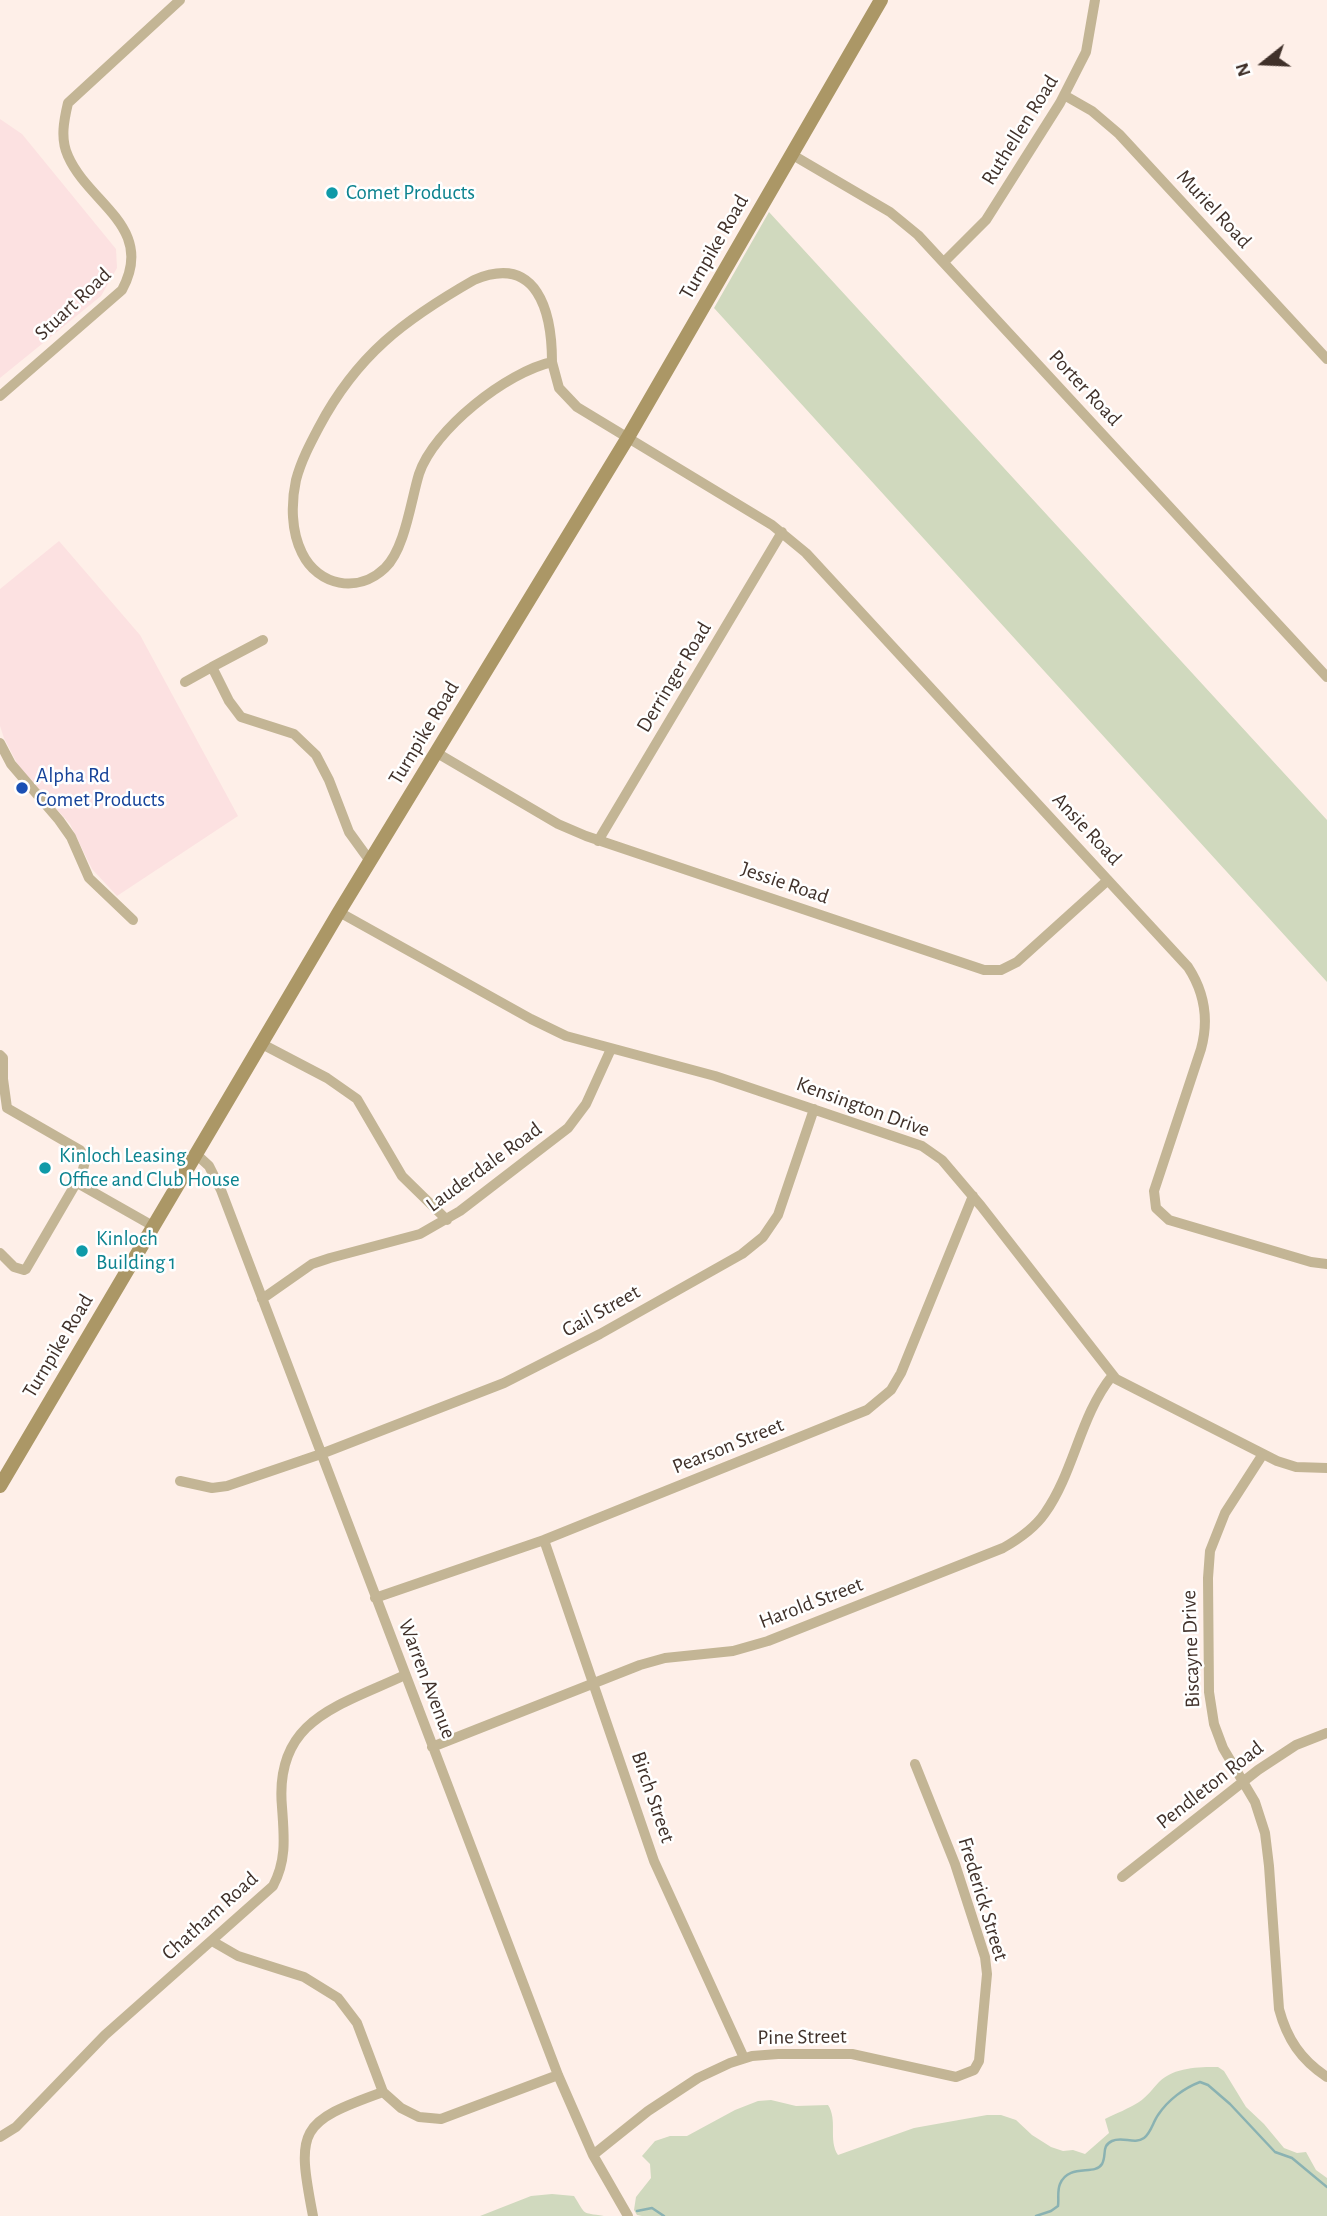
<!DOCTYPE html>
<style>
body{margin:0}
#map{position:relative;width:1327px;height:2216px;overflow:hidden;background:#feefe8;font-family:"Alegreya Sans",sans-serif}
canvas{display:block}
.north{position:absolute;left:1229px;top:28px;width:70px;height:70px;-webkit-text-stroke:5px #fff;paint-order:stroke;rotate:252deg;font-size:19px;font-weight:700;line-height:28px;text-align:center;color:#40312a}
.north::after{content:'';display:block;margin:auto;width:24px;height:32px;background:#40312a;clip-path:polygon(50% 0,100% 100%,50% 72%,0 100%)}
</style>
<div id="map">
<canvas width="1327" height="2216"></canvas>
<div class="north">N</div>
</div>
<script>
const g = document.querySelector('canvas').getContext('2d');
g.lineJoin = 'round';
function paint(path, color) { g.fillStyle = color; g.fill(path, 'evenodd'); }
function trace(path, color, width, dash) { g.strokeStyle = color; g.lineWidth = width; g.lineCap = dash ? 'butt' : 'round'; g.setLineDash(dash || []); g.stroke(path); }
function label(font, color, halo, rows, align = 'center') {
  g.font = font + ' "Alegreya Sans",sans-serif'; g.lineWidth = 5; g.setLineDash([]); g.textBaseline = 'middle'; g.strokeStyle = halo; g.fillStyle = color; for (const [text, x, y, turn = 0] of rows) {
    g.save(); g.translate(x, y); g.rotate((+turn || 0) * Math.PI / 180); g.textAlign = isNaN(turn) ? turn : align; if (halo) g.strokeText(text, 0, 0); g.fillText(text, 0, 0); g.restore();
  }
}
paint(new Path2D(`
 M 0,119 L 22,134 L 116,249 L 117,268 L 101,296 L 0,378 Z
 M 59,541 L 140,635 L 238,816 L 117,896 L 92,869 L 70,824 L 19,767 L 4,738 L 0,726 L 0,589 Z`), '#fce1e1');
paint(new Path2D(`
 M 769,212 L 1327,820 L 1327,982 L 714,308 Z
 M 1218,2067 L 1224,2071 L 1246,2107 L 1264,2124 L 1284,2148 L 1297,2153 L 1306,2152 L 1316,2170 L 1327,2178 L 1327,2216 L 642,2216 L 637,2215 L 634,2210 L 636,2197 L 651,2178 L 650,2164 L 642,2156 L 655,2141 L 670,2136 L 687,2136 L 735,2110 L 758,2101 L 771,2100 L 796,2106 L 828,2105 C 838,2120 828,2140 838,2155 L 914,2128 L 987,2115 L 1001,2115 L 1016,2120 L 1032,2135 L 1051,2147 L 1063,2151 L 1073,2150 L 1085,2154 L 1109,2133 L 1105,2119 C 1117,2113 1128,2109 1139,2102 C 1147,2097 1153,2088 1159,2082 C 1175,2067 1198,2067 1218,2067 Z
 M 552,2194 L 574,2196 C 587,2216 580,2212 604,2216 L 480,2216 L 531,2196 Z`), '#d0d9be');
trace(new Path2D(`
 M 637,2211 L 652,2208 L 664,2216
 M 1036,2216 L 1051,2211 L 1058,2206 C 1059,2199 1057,2191 1060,2184 C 1069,2163 1095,2176 1102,2164 C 1107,2155 1101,2146 1112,2141 C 1123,2136 1134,2145 1144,2138 C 1151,2133 1153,2122 1158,2115 C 1168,2100 1184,2088 1200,2082 L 1208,2085 L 1230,2104 L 1275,2152 L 1292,2158 L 1327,2187`), '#8ab2b2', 2.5);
trace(new Path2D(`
 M 1064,95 L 1092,111 L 1119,134 L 1327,359
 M 791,154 L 890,212 L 918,235 L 1327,677
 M 944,262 L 986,220 L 1060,103 L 1086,52 L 1095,0
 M 552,362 C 552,313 538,253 474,280 C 404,320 357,355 319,427 C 310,444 301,461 296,480 C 291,503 291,531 302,553 C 318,586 358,594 385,568 C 405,549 411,500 419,474 C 434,429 507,372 552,362 L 559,388 L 577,407 L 772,525 L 806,553 L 1188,967 C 1205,993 1209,1020 1201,1049 L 1154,1191 L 1156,1208 L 1169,1220 L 1311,1262 L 1327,1264
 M 0,396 L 122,290 C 156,227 89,204 68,156 C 60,139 64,120 68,103 L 180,0
 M 263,640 L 212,667 L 229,701 L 241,717 L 294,734 L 316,755 L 329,780 L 349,832 L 370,861
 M 185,682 L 212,667
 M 0,743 L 11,764 L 59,820 L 71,837 L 89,878 L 133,920
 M 437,753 L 558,824 L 586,836 L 984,970 L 1001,970 L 1017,962 L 1108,880
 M 598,841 L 782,532
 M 339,912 L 531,1019 L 566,1036 L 715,1076 L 922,1146 L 942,1160 L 981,1206 L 1116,1379 L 1277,1461 L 1296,1467 L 1327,1468
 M 262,1044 L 327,1078 L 357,1099 L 402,1176 L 447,1220
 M 0,1055 L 3,1058 L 3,1079 L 7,1108 L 80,1150 L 86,1158 L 79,1184 L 75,1185 L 26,1269 L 24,1270 L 14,1267 L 0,1253
 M 196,1154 L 209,1166 L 221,1190 L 558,2075 L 593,2155 L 628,2216
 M 79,1184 L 153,1226
 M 262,1299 L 312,1264 L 330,1258 L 420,1234 L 460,1211 L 568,1128 L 586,1104 L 611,1049
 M 1263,1454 L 1225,1513 L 1210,1551 L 1208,1578 L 1209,1692 L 1214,1724 L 1223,1748 L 1255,1802 L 1265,1833 L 1269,1866 L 1279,2009 C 1287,2039 1301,2060 1327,2077
 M 180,1481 L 212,1488 L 227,1486 L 321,1454 L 504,1383 L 600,1334 L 742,1254 L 763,1237 L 778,1215 L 814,1109
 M 544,1540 L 654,1861 L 744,2058
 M 375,1598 L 544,1540 L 867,1410 L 891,1390 L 901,1373 L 973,1196
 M 432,1747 L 640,1665 L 665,1658 L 733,1651 L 768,1641 L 1003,1548 C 1019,1539 1034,1529 1045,1513 C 1074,1472 1080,1416 1112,1376
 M 1122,1877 L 1258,1770 L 1296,1745 L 1327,1733
 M 212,1941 L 238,1956 L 304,1977 L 338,1998 L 357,2023 L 383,2092 L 401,2108 L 419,2117 L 441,2119 L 558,2075
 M 0,2137 L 16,2127 L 105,2035 L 273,1886 C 287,1860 284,1836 282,1807 C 274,1719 339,1706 405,1675
 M 593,2155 L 648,2111 L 698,2078 L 730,2063 L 752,2056 L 778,2054 L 852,2054 L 956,2077 L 974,2070 L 979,2061 L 987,1974 L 985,1957 L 955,1864 L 915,1764
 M 313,2216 C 296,2129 299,2122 383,2092`), '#c3b595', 10);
trace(new Path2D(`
 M 0,1486 L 339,912 L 627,439 L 881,0`), '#ab9766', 14);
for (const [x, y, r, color] of [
 [332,193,7,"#0f9aa8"],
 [22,788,7,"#1a4fb4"],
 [45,1168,7,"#0f9aa8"],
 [82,1251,7,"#0f9aa8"]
]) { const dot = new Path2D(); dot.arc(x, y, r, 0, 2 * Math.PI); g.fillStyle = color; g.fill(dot); trace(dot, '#fff', 2.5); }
label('21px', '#40312a', '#fff', [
 ["Ruthellen Road",1020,130,-58],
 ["Muriel Road",1214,209,47],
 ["Turnpike Road",714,247,-60],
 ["Stuart Road",73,304,-43],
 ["Porter Road",1085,388,47],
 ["Derringer Road",674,677,-59],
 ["Turnpike Road",424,733,-59],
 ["Ansie Road",1087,829,47],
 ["Jessie Road",785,883,19],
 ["Kensington Drive",863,1107,20],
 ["Lauderdale Road",484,1167,-36],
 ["Gail Street",601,1311,-29],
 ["Turnpike Road",58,1346,-59],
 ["Pearson Street",728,1446,-22],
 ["Harold Street",811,1603,-21],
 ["Biscayne Drive",1191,1649,-92],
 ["Warren Avenue",427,1679,69],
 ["Pendleton Road",1210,1785,-38],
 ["Birch Street",653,1797,71],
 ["Frederick Street",983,1899,73],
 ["Chatham Road",210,1916,-42],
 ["Pine Street",802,2037,-1]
]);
label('21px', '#0d838f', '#fff', [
 ["Comet Products",346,193],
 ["Kinloch Leasing",59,1156],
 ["Office and Club House",59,1180],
 ["Kinloch",96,1239],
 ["Building 1",96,1263]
], 'left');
label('21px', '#164399', '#fff', [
 ["Alpha Rd",36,776],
 ["Comet Products",36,800]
], 'left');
</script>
